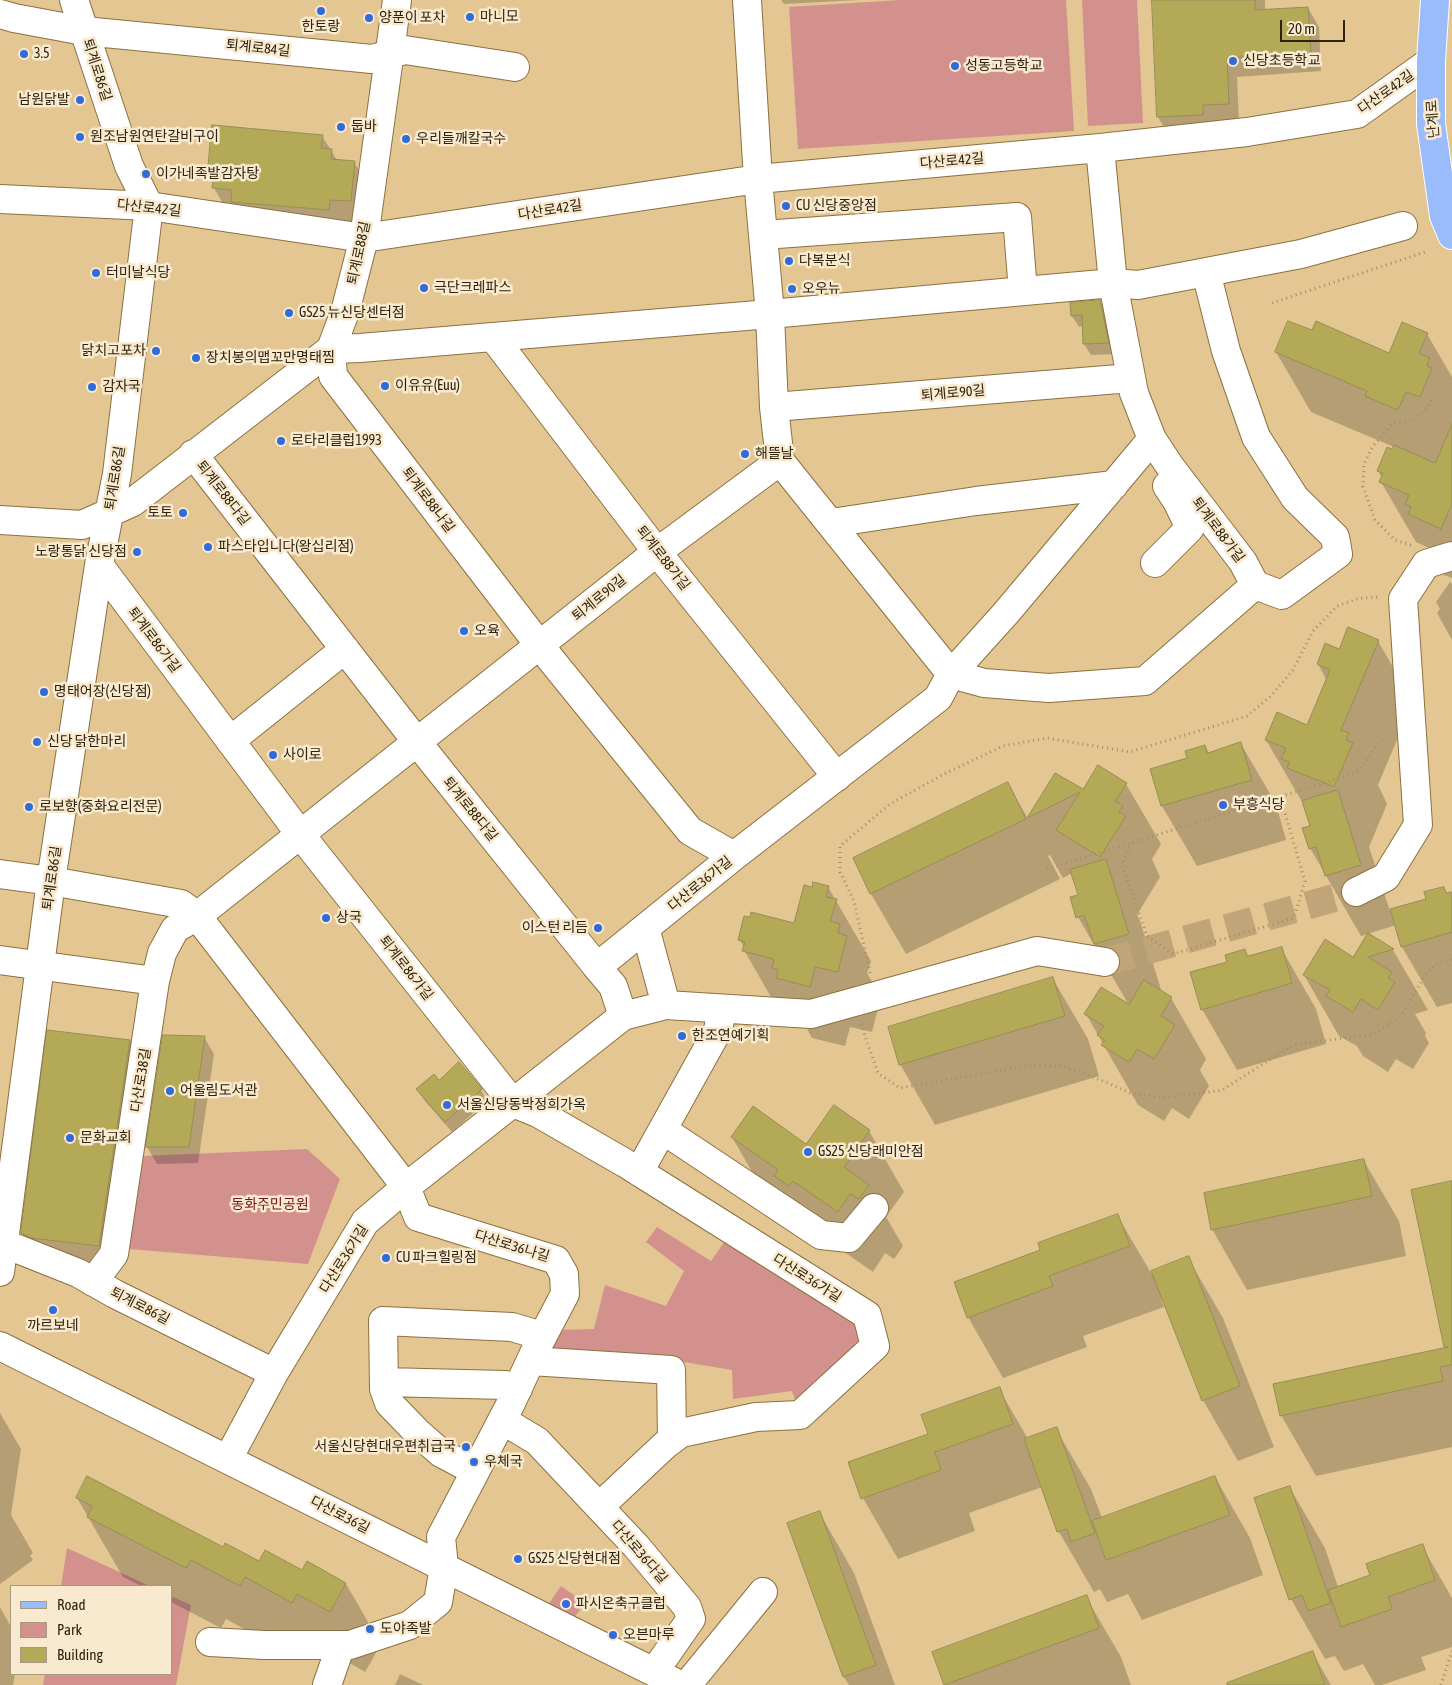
<!DOCTYPE html>
<meta charset="utf-8">
<style>
body{margin:0}
#map{position:relative;width:1452px;height:1685px;overflow:hidden;background:#e3c691;font-family:"Asap Condensed",sans-serif}
canvas{display:block}
.legend{position:absolute;left:10px;top:1585px;width:162px;height:90px;box-sizing:border-box;background:#f8e9cf;border:1px solid #a79a82;margin:0;padding:6px 9px;list-style:none;font-size:15px;color:#2e230e}
.legend li{display:flex;align-items:center;gap:10px;height:25px}
.legend b{width:25px;border:1px solid #a79a82}
.scale{position:absolute;left:1280px;top:20px;width:65px;height:22px;box-sizing:border-box;border:2px solid #2e230e;border-top:0;padding-left:6px;font-size:15px;line-height:18px;white-space:nowrap;color:#2e230e;-webkit-text-stroke:4px #f8e9cf;paint-order:stroke}
</style>
<div id="map">
<canvas width="1452" height="1685"></canvas>
<ul class="legend">
<li><b style="height:6px;background:#9bbcfa"></b>Road</li>
<li><b style="height:14px;background:#d3918e"></b>Park</li>
<li><b style="height:14px;background:#b4a956"></b>Building</li>
</ul>
<div class="scale">20 m</div>
</div>
<script>
const g = document.querySelector('canvas').getContext('2d');
g.lineJoin = 'round';
function paint(path, color) { g.fillStyle = color; g.fill(path, 'evenodd'); }
function trace(path, color, width, dash) { g.strokeStyle = color; g.lineWidth = width; g.lineCap = dash ? 'butt' : 'round'; g.setLineDash(dash || []); g.stroke(path); }
function label(font, color, halo, rows, align = 'center') {
  g.font = font + ' "Asap Condensed","Noto Sans KR",sans-serif'; g.lineWidth = 5; g.setLineDash([]); g.textBaseline = 'middle'; g.strokeStyle = halo; g.fillStyle = color; for (const [text, x, y, turn = 0] of rows) {
    g.save(); g.translate(x, y); g.rotate((+turn || 0) * Math.PI / 180); g.textAlign = isNaN(turn) ? turn : align; if (halo) g.strokeText(text, 0, 0); g.fillText(text, 0, 0); g.restore();
  }
}
paint(new Path2D(`
 M 900,0 L 1066,0 L 1074,131 L 798,149 L 789,7 Z
 M 1082,0 L 1137,0 L 1143,123 L 1088,126 Z
 M 307,1149 L 340,1179 L 308,1264 L 129,1249 L 143,1156 Z
 M 657,1227 L 711,1261 L 727,1238 L 857,1318 L 858,1347 L 796,1402 L 792,1391 L 733,1399 L 732,1370 L 672,1360 L 545,1351 L 556,1330 L 594,1329 L 605,1285 L 666,1306 L 684,1271 L 646,1242 Z
 M 67,1548 L 150,1586 L 61,1586 Z
 M 561,1586 L 585,1603 L 571,1622 L 547,1606 Z
 M 171,1596 L 191,1605 L 176,1685 L 43,1685 L 45,1674 L 171,1674 Z`), '#d3918e');
paint(new Path2D(`
 M 781,0 L 858,0 L 784,4 Z
 M 1154,0 L 1265,0 L 1265,11 L 1308,8 L 1319,27 L 1321,71 L 1237,77 L 1239,123 L 1169,136 L 1158,117 Z
 M 322,136 L 337,160 L 354,162 L 367,184 L 364,224 L 227,211 L 214,188 L 214,180 L 209,171 Z
 M 1100,301 L 1106,312 L 1114,354 L 1091,355 L 1084,344 L 1084,326 L 1079,327 L 1072,316 Z
 M 1312,332 L 1389,355 L 1427,334 L 1452,377 L 1452,578 L 1444,575 L 1429,548 L 1416,542 L 1381,482 L 1382,478 L 1378,471 L 1394,447 L 1311,412 L 1276,352 Z
 M 1450,582 L 1452,584 L 1452,640 L 1437,613 L 1440,609 L 1436,602 Z
 M 1378,641 L 1413,702 L 1378,785 L 1387,804 L 1369,847 L 1390,911 L 1428,900 L 1444,888 L 1447,894 L 1452,893 L 1452,1003 L 1437,1007 L 1402,947 L 1396,925 L 1361,936 L 1310,848 L 1311,827 L 1303,801 L 1301,800 L 1266,740 L 1308,727 L 1327,681 L 1318,664 L 1340,650 Z
 M 1241,744 L 1276,804 L 1286,840 L 1197,866 L 1162,806 L 1189,759 L 1205,746 L 1209,753 Z
 M 1056,774 L 1084,791 L 1126,784 L 1161,844 L 1152,859 L 1160,877 L 1137,915 L 1140,921 L 1162,993 L 1171,998 L 1206,1059 L 1200,1070 L 1209,1086 L 1189,1119 L 1172,1108 L 1164,1121 L 1138,1105 L 1086,1014 L 1130,1007 L 1078,917 L 1079,896 L 1072,873 L 1063,878 L 1050,855 L 1048,856 L 1060,879 L 906,954 L 871,894 L 854,859 L 1008,784 L 1028,819 Z
 M 828,887 L 871,961 L 867,973 L 881,997 L 872,1032 L 850,1027 L 845,1046 L 812,1038 L 800,1016 L 779,1011 L 744,950 L 744,948 L 740,940 L 795,925 Z
 M 1368,934 L 1393,950 L 1428,1010 L 1415,1014 L 1426,1033 L 1425,1036 L 1429,1043 L 1413,1069 L 1396,1059 L 1388,1072 L 1363,1056 L 1357,1046 L 1339,1036 L 1304,975 L 1353,959 Z
 M 1281,948 L 1316,1009 L 1326,1044 L 1237,1070 L 1202,1009 L 1229,963 L 1245,950 L 1249,957 Z
 M 1053,979 L 1088,1039 L 1099,1076 L 935,1125 L 900,1064 Z
 M 204,1037 L 214,1054 L 198,1163 L 157,1164 L 147,1147 Z
 M 130,1041 L 143,1064 L 112,1268 L 35,1256 L 22,1233 Z
 M 418,1089 L 481,1090 L 487,1101 L 452,1132 L 424,1100 Z
 M 869,1131 L 904,1192 L 886,1217 L 903,1246 L 894,1259 L 885,1253 L 873,1272 L 767,1198 L 732,1137 L 806,1146 Z
 M 1364,1161 L 1399,1221 L 1406,1256 L 1247,1290 L 1212,1229 Z
 M 1452,1182 L 1452,1447 L 1316,1476 L 1281,1415 L 1446,1348 L 1413,1191 Z
 M 1117,1215 L 1151,1273 L 1188,1258 L 1223,1318 L 1274,1447 L 1238,1461 L 1203,1400 L 1163,1298 L 1161,1299 L 1164,1307 L 1083,1336 L 1087,1347 L 1003,1378 L 968,1317 Z
 M 999,1389 L 1028,1439 L 1056,1429 L 1091,1489 L 1102,1518 L 1215,1477 L 1250,1538 L 1263,1575 L 1142,1620 L 1128,1594 L 1107,1602 L 1100,1589 L 1094,1592 L 1059,1532 L 1042,1487 L 969,1513 L 975,1531 L 898,1559 L 863,1498 L 929,1434 Z
 M 0,1413 L 21,1449 L 11,1515 L 33,1553 L 30,1556 L 33,1560 L 0,1584 Z
 M 1290,1488 L 1325,1548 L 1338,1587 L 1371,1576 L 1422,1546 L 1452,1598 L 1452,1647 L 1421,1657 L 1426,1670 L 1382,1685 L 1375,1685 L 1363,1664 L 1344,1671 L 1335,1656 L 1325,1659 L 1291,1599 Z
 M 77,1498 L 223,1549 L 259,1563 L 303,1572 L 346,1584 L 381,1644 L 365,1672 L 332,1653 L 327,1663 L 280,1637 L 275,1646 L 226,1619 L 221,1628 L 171,1602 L 171,1586 L 141,1586 L 123,1577 Z
 M 819,1512 L 854,1573 L 895,1685 L 849,1685 L 844,1677 Z
 M 1086,1597 L 1121,1657 L 1131,1685 L 945,1685 L 934,1653 Z
 M 0,1607 L 11,1627 L 11,1674 L 15,1674 L 13,1685 L 0,1685 Z
 M 1312,1652 L 1331,1685 L 1226,1685 Z
 M 400,1674 L 423,1685 L 395,1685 Z`), '#0003');
const building = new Path2D(`
 M 1152,0 L 1255,0 L 1255,10 L 1308,7 L 1311,53 L 1227,58 L 1229,104 L 1203,105 L 1203,115 L 1157,117 Z
 M 212,125 L 323,135 L 321,148 L 332,149 L 331,159 L 355,161 L 351,201 L 330,200 L 329,210 L 231,202 L 232,190 L 212,188 L 214,172 L 208,171 Z
 M 1100,300 L 1109,343 L 1083,344 L 1082,315 L 1071,316 L 1070,303 Z
 M 1288,321 L 1312,330 L 1316,321 L 1389,353 L 1402,322 L 1428,333 L 1419,353 L 1430,358 L 1427,366 L 1432,368 L 1420,397 L 1406,392 L 1398,410 L 1365,396 L 1367,391 L 1275,352 Z
 M 1452,424 L 1452,504 L 1441,529 L 1408,514 L 1411,507 L 1405,504 L 1409,495 L 1379,482 L 1383,473 L 1377,471 L 1387,447 L 1392,449 L 1394,445 L 1435,463 Z
 M 1348,627 L 1379,640 L 1341,730 L 1349,733 L 1346,740 L 1353,743 L 1334,787 L 1287,768 L 1289,762 L 1281,759 L 1286,748 L 1265,740 L 1277,712 L 1307,725 L 1330,670 L 1317,664 L 1325,643 L 1339,649 Z
 M 1241,742 L 1252,780 L 1161,806 L 1150,769 L 1187,758 L 1185,751 L 1205,745 L 1207,753 Z
 M 1098,765 L 1127,783 L 1115,801 L 1123,806 L 1119,812 L 1126,816 L 1100,857 L 1056,830 L 1080,792 L 1027,818 L 1055,773 L 1083,789 Z
 M 1008,782 L 1026,819 L 870,894 L 853,858 Z
 M 1338,790 L 1361,865 L 1325,876 L 1316,847 L 1309,849 L 1302,828 L 1310,826 L 1302,801 Z
 M 1106,859 L 1129,934 L 1094,944 L 1084,915 L 1076,918 L 1070,897 L 1078,895 L 1070,870 Z
 M 813,882 L 829,886 L 826,897 L 837,899 L 830,921 L 840,924 L 838,933 L 847,936 L 838,972 L 815,967 L 810,987 L 776,978 L 778,970 L 772,968 L 774,959 L 742,951 L 745,942 L 738,940 L 744,916 L 750,917 L 751,912 L 794,923 L 804,885 L 812,887 Z
 M 1444,887 L 1446,893 L 1452,892 L 1452,932 L 1401,947 L 1390,909 L 1426,899 L 1424,892 Z
 M 1368,933 L 1394,949 L 1368,957 L 1392,972 L 1388,978 L 1395,982 L 1378,1010 L 1361,999 L 1353,1012 L 1326,996 L 1330,990 L 1303,975 L 1325,939 L 1353,957 Z
 M 1282,947 L 1292,983 L 1201,1010 L 1190,972 L 1227,962 L 1225,955 L 1245,949 L 1247,956 Z
 M 1053,977 L 1065,1016 L 899,1065 L 888,1027 Z
 M 1144,980 L 1172,997 L 1161,1016 L 1175,1025 L 1154,1059 L 1137,1049 L 1129,1062 L 1101,1045 L 1105,1040 L 1097,1035 L 1104,1026 L 1084,1014 L 1101,987 L 1129,1004 Z
 M 47,1030 L 130,1040 L 99,1246 L 31,1238 L 21,1233 Z
 M 163,1035 L 205,1036 L 189,1147 L 146,1147 Z
 M 459,1062 L 482,1089 L 445,1122 L 416,1089 L 434,1074 L 439,1080 Z
 M 834,1105 L 870,1130 L 844,1167 L 869,1185 L 859,1199 L 850,1194 L 838,1212 L 793,1181 L 789,1186 L 774,1176 L 778,1170 L 731,1137 L 753,1106 L 806,1144 Z
 M 1364,1159 L 1372,1196 L 1211,1230 L 1204,1193 Z
 M 1452,1181 L 1452,1365 L 1440,1367 L 1443,1381 L 1280,1416 L 1273,1384 L 1448,1347 L 1444,1347 L 1411,1190 Z
 M 1118,1214 L 1130,1246 L 1049,1276 L 1053,1286 L 967,1318 L 954,1282 L 1040,1250 L 1038,1243 Z
 M 1189,1256 L 1240,1386 L 1202,1401 L 1151,1271 Z
 M 1000,1387 L 1013,1424 L 935,1452 L 941,1470 L 861,1499 L 848,1462 L 928,1434 L 921,1415 Z
 M 1057,1427 L 1095,1533 L 1071,1542 L 1067,1529 L 1057,1532 L 1024,1439 Z
 M 87,1476 L 223,1547 L 225,1543 L 259,1561 L 265,1550 L 302,1570 L 307,1561 L 346,1583 L 330,1612 L 297,1594 L 292,1603 L 245,1577 L 240,1586 L 191,1560 L 186,1568 L 87,1517 L 92,1506 L 76,1498 Z
 M 1215,1476 L 1230,1515 L 1106,1560 L 1092,1521 Z
 M 1290,1486 L 1331,1603 L 1308,1611 L 1302,1595 L 1289,1600 L 1254,1498 Z
 M 820,1511 L 876,1665 L 843,1677 L 787,1523 Z
 M 1423,1544 L 1435,1580 L 1388,1597 L 1392,1609 L 1341,1627 L 1328,1590 L 1370,1575 L 1366,1564 Z
 M 1087,1595 L 1099,1628 L 944,1685 L 932,1652 Z
 M 1313,1651 L 1325,1685 L 1227,1685 L 1227,1683 Z`);
paint(building, '#b4a956');
trace(building, '#958e56', 1);
trace(new Path2D(`
 M 1105,962 L 1356,892`), '#bfa577', 28, [28, 14]);
const minor = new Path2D(`
 M 747,0 L 758,179 L 770,314 L 774,407 L 780,461 L 951,674 L 984,683 L 1049,688 L 1145,681 L 1255,585
 M 0,14 L 14,18 L 84,31 L 372,59 L 405,50 L 515,67
 M 1100,148 L 1113,283 L 1134,393 L 1152,439 L 1169,465 L 1243,562 L 1255,585 L 1282,595 L 1338,554 L 1335,537 L 1295,498 L 1256,437 L 1226,351 L 1206,272
 M 0,199 L 149,206 L 364,238 L 758,179 L 1100,148 L 1247,132 L 1357,114 L 1431,61
 M 763,235 L 1017,217 L 1023,291
 M 493,337 L 657,552 L 837,777
 M 774,407 L 1131,378
 M 193,454 L 417,742 L 597,967
 M 0,520 L 82,525 L 133,502 L 331,349 L 345,312 L 364,238 L 397,0
 M 831,523 L 976,501 L 1114,485
 M 1155,563 L 1190,528 L 1177,501 L 1167,486
 M 99,565 L 300,834 L 513,1103
 M 230,741 L 345,649
 M 734,856 L 690,831 L 540,646 L 333,376 L 331,349 L 360,348 L 770,314 L 1113,283 L 1138,285 L 1301,254 L 1403,226
 M 0,874 L 51,881 L 181,904 L 197,916 L 175,929 L 162,953 L 155,981 L 114,1254 L 93,1282
 M 1356,892 L 1386,877 L 1418,825 L 1403,599 L 1426,564 L 1452,556
 M 645,928 L 666,1005
 M 0,960 L 155,981
 M 623,1016 L 613,986 L 597,967 L 734,856 L 938,698 L 951,674 L 1006,613 L 1152,439
 M 513,1103 L 538,1113 L 625,1163 L 867,1315 L 875,1346 L 800,1415 L 756,1417 L 681,1433 L 665,1445 L 599,1507
 M 663,1130 L 821,1235 L 849,1238 L 874,1208
 M 639,1172 L 718,1030 L 722,1009
 M 0,1242 L 78,1273 L 115,1294 L 274,1373
 M 0,1272 L 51,881 L 99,565 L 117,474 L 149,206 L 129,166 L 74,0
 M 0,1346 L 680,1685
 M 531,1361 L 671,1370 L 672,1439
 M 384,1382 L 505,1385 L 518,1389
 M 502,1420 L 537,1441 L 636,1546 L 687,1607 L 691,1619 L 654,1672
 M 228,1459 L 274,1373 L 365,1222 L 406,1187 L 623,1016 L 666,1005 L 811,1014 L 1037,951 L 1105,962
 M 475,1471 L 441,1453 L 417,1432 L 389,1403 L 384,1389 L 383,1321 L 512,1327 L 542,1336
 M 210,1642 L 264,1645 L 350,1645 L 410,1625 L 438,1602 L 444,1567 L 441,1537 L 510,1405 L 537,1347 L 565,1294 L 564,1274 L 556,1260 L 418,1217 L 406,1187 L 197,916 L 657,552 L 780,461
 M 327,1685 L 341,1645
 M 687,1685 L 763,1592`);
const major = new Path2D(`
 M 1435,0 L 1431,61 L 1431,124 L 1444,216 L 1452,235`);
trace(minor, '#8c713f', 30);
trace(major, '#fff', 30);
trace(new Path2D(`
 M 1272,303 L 1428,251
 M 1411,545 L 1395,540 L 1375,520 L 1363,487 L 1364,464 L 1373,446 L 1392,424 L 1414,419 L 1429,406 L 1432,400
 M 1132,843 L 1122,865 L 1147,936 L 1173,954 L 1294,918 L 1305,881 L 1284,810 L 1272,799
 M 1047,869 L 1356,773 L 1386,734
 M 870,973 L 854,901 L 840,872 L 840,846 L 890,804 L 946,773 L 1003,746 L 1047,738 L 1130,752 L 1247,716 L 1271,696 L 1293,670 L 1313,631 L 1337,606 L 1360,598 L 1381,597
 M 861,1024 L 878,1073 L 900,1088 L 1025,1066 L 1063,1066 L 1106,1082 L 1130,1093 L 1165,1098 L 1222,1090 L 1293,1045 L 1373,1034 L 1401,1016 L 1424,977 L 1436,964 L 1452,959
 M 1441,1685 L 1452,1651`), '#a48d63', 3, [1, 4]);
trace(minor, '#fff', 28);
trace(major, '#9bbcfa', 28);
for (const [x, y, r, color] of [
 [321,11,5,"#316ad9"],
 [470,17,5,"#316ad9"],
 [369,18,5,"#316ad9"],
 [24,54,5,"#316ad9"],
 [1233,61,5,"#316ad9"],
 [955,66,5,"#316ad9"],
 [80,100,5,"#316ad9"],
 [341,127,5,"#316ad9"],
 [80,137,5,"#316ad9"],
 [406,139,5,"#316ad9"],
 [146,174,5,"#316ad9"],
 [786,206,5,"#316ad9"],
 [789,261,5,"#316ad9"],
 [96,273,5,"#316ad9"],
 [424,288,5,"#316ad9"],
 [792,289,5,"#316ad9"],
 [289,313,5,"#316ad9"],
 [156,351,5,"#316ad9"],
 [196,358,5,"#316ad9"],
 [385,386,5,"#316ad9"],
 [92,387,5,"#316ad9"],
 [281,441,5,"#316ad9"],
 [745,454,5,"#316ad9"],
 [183,513,5,"#316ad9"],
 [208,547,5,"#316ad9"],
 [137,552,5,"#316ad9"],
 [464,631,5,"#316ad9"],
 [44,692,5,"#316ad9"],
 [37,742,5,"#316ad9"],
 [273,755,5,"#316ad9"],
 [1223,805,5,"#316ad9"],
 [29,807,5,"#316ad9"],
 [326,918,5,"#316ad9"],
 [598,928,5,"#316ad9"],
 [682,1036,5,"#316ad9"],
 [170,1091,5,"#316ad9"],
 [447,1105,5,"#316ad9"],
 [70,1138,5,"#316ad9"],
 [808,1152,5,"#316ad9"],
 [386,1258,5,"#316ad9"],
 [53,1310,5,"#316ad9"],
 [466,1447,5,"#316ad9"],
 [474,1462,5,"#316ad9"],
 [518,1559,5,"#316ad9"],
 [566,1604,5,"#316ad9"],
 [370,1629,5,"#316ad9"],
 [613,1635,5,"#316ad9"]
]) { const dot = new Path2D(); dot.arc(x, y, r, 0, 2 * Math.PI); g.fillStyle = color; g.fill(dot); trace(dot, '#f8e9cf', 2); }
label('14px', '#2e230e', '#f8e9cf', [
 ["마니모",480,17],
 ["양푼이 포차",379,18],
 ["한토랑",321,27,"center"],
 ["3.5",34,54],
 ["신당초등학교",1243,61],
 ["성동고등학교",965,66],
 ["남원닭발",70,100,"right"],
 ["둡바",351,127],
 ["원조남원연탄갈비구이",90,137],
 ["우리들깨칼국수",416,139],
 ["이가네족발감자탕",156,174],
 ["CU 신당중앙점",796,206],
 ["다복분식",799,261],
 ["터미날식당",106,273],
 ["극단크레파스",434,288],
 ["오우뉴",802,289],
 ["GS25 뉴신당센터점",299,313],
 ["닭치고포차",146,351,"right"],
 ["장치봉의맵꼬만명태찜",206,358],
 ["이유유(Euu)",395,386],
 ["감자국",102,387],
 ["로타리클럽1993",291,441],
 ["해뜰날",755,454],
 ["토토",173,513,"right"],
 ["파스타입니다(왕십리점)",218,547],
 ["노랑통닭 신당점",127,552,"right"],
 ["오육",474,631],
 ["명태어장(신당점)",54,692],
 ["신당 닭한마리",47,742],
 ["사이로",283,755],
 ["부흥식당",1233,805],
 ["로보향(중화요리전문)",39,807],
 ["상국",336,918],
 ["이스턴 리듬",588,928,"right"],
 ["한조연예기획",692,1036],
 ["어울림도서관",180,1091],
 ["서울신당동박정희가옥",457,1105],
 ["문화교회",80,1138],
 ["GS25 신당래미안점",818,1152],
 ["CU 파크힐링점",396,1258],
 ["까르보네",53,1326,"center"],
 ["서울신당현대우편취급국",456,1447,"right"],
 ["우체국",484,1462],
 ["GS25 신당현대점",528,1559],
 ["파시온축구클럽",576,1604],
 ["도야족발",380,1629],
 ["오븐마루",623,1635]
], 'left');
label('14px', '#2e230e', '#f8e9cf', [
 ["퇴계로84길",258,48,6],
 ["퇴계로86길",97,70,72],
 ["다산로42길",1386,92,-35],
 ["난계로",1433,119,-94],
 ["다산로42길",952,161,-5],
 ["다산로42길",149,208,6],
 ["다산로42길",550,210,-9],
 ["퇴계로88길",359,253,-78],
 ["퇴계로90길",953,393,-5],
 ["퇴계로86길",115,478,-81],
 ["퇴계로88다길",223,493,52],
 ["퇴계로88나길",428,500,53],
 ["퇴계로88가길",1218,530,53],
 ["퇴계로88가길",663,558,52],
 ["퇴계로90길",599,598,-39],
 ["퇴계로86가길",154,640,53],
 ["퇴계로88다길",470,809,51],
 ["퇴계로86길",52,878,-82],
 ["다산로36가길",700,884,-39],
 ["퇴계로86가길",406,968,52],
 ["다산로38길",141,1080,-81],
 ["다산로36나길",512,1246,17],
 ["다산로36가길",344,1259,-58],
 ["다산로36가길",807,1278,32],
 ["퇴계로86길",140,1306,27],
 ["다산로36길",340,1515,27],
 ["다산로36다길",639,1552,49]
]);
label('14px', '#79141e', '#f8e9cf', [
 ["동화주민공원",270,1205]
]);
</script>
